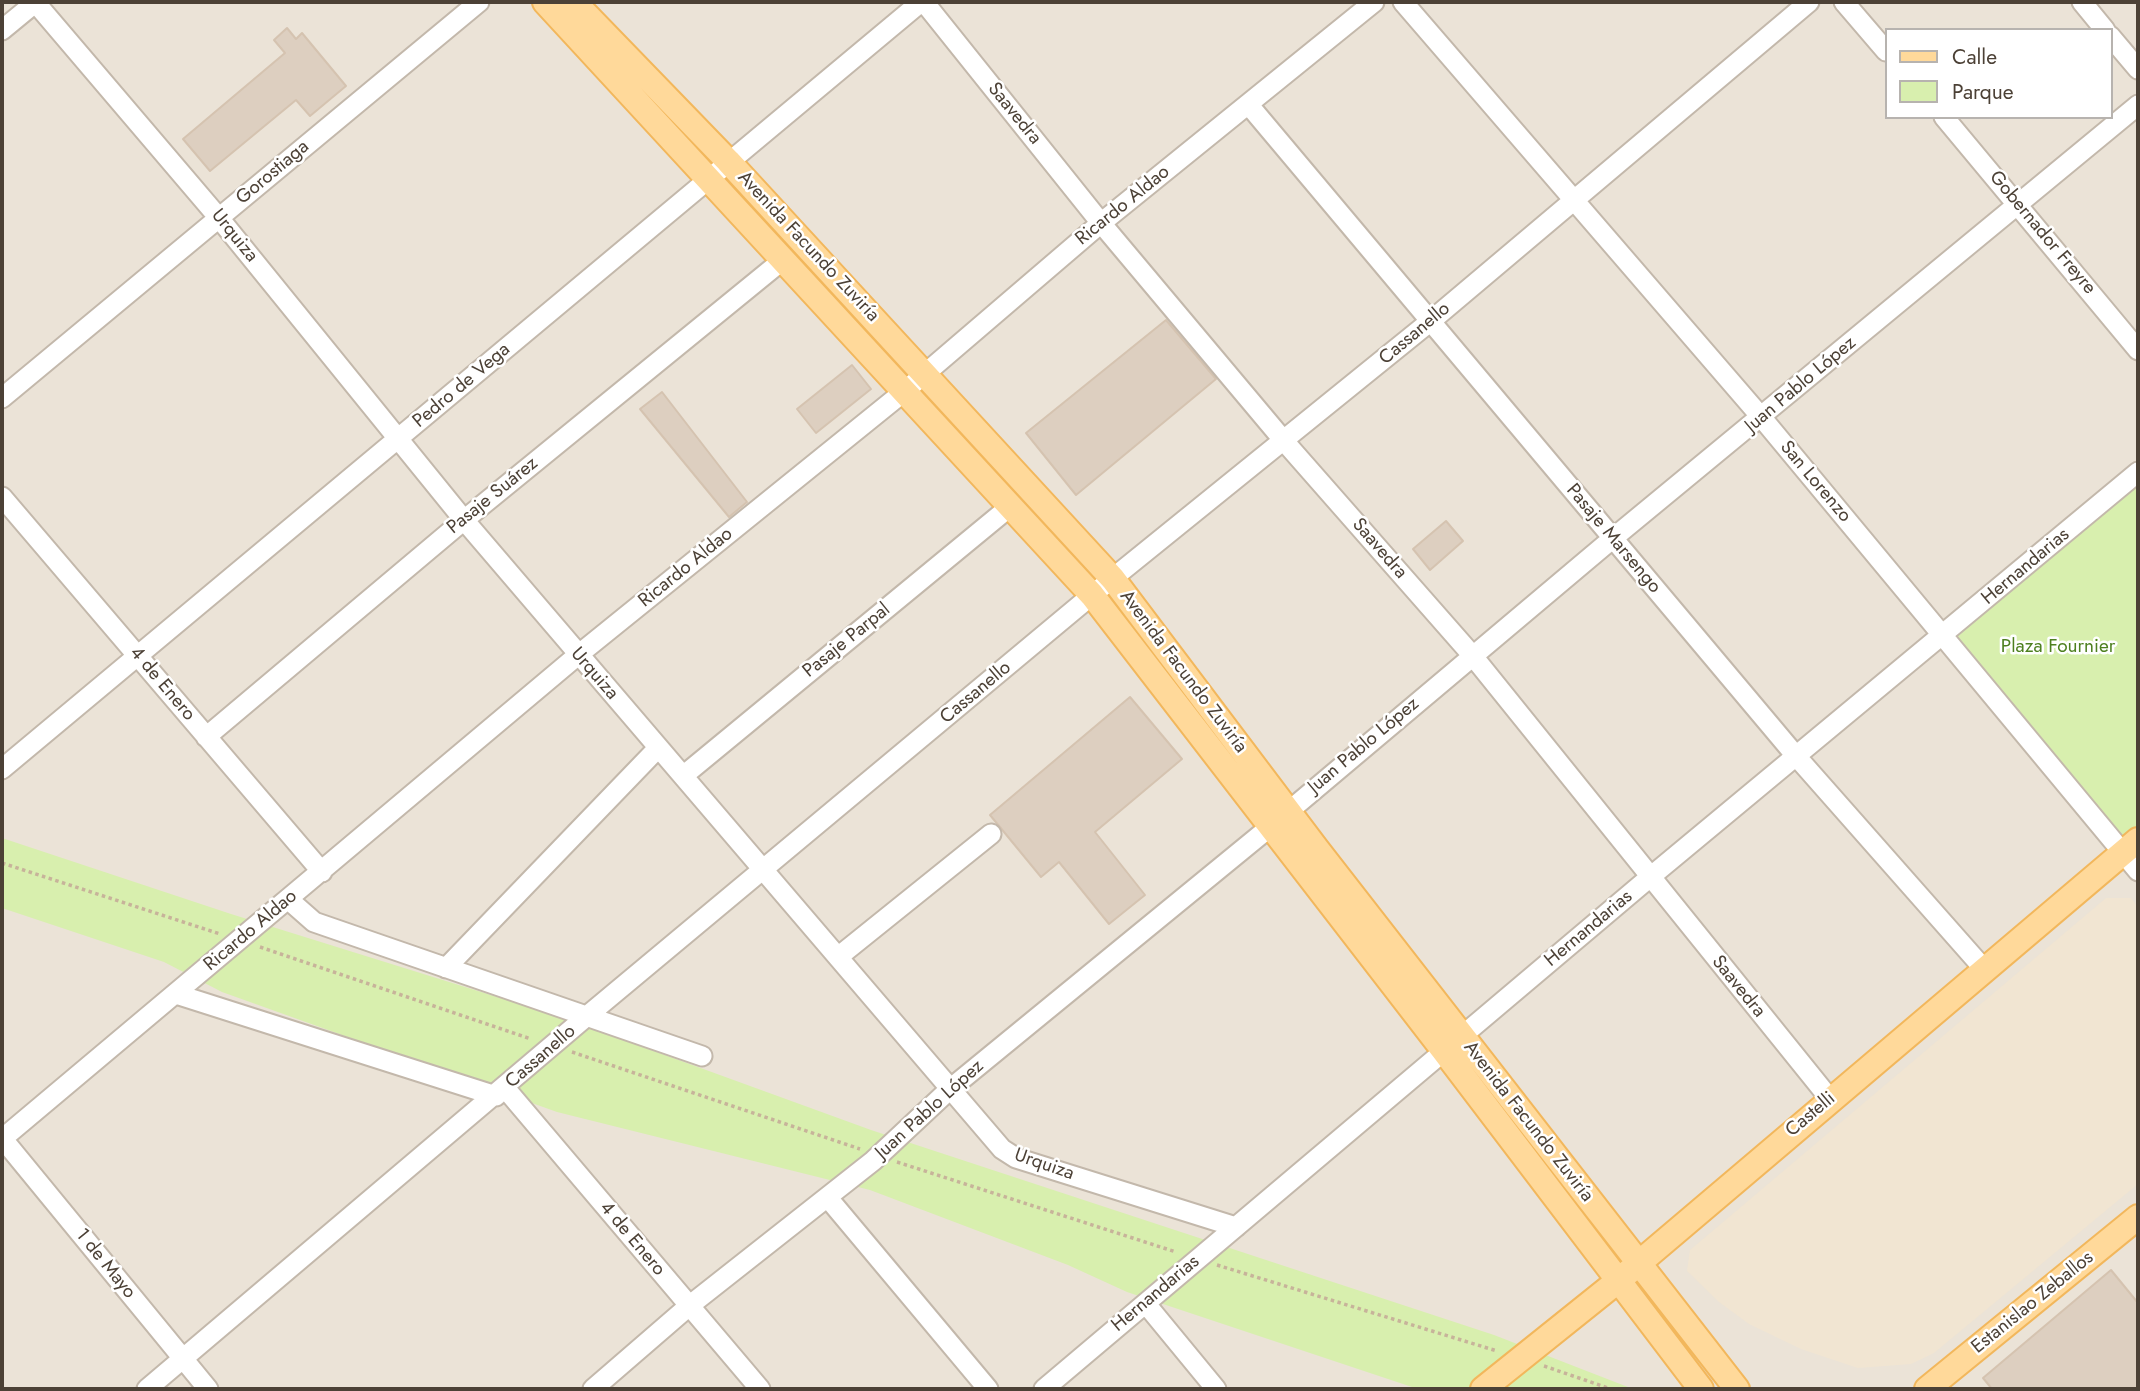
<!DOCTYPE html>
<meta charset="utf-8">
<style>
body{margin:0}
#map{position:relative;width:2140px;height:1391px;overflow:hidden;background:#f6f1ea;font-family:Jost,sans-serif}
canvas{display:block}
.frame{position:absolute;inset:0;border:4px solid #4c4136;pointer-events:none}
.legend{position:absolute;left:1885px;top:28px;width:228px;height:91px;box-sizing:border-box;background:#fff;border:2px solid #b7b3af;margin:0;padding:9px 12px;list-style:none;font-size:21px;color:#4c4136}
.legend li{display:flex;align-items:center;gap:14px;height:35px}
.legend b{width:35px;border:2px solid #b7b3af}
</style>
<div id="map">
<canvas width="2140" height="1391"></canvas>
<div class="frame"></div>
<ul class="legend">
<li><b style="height:9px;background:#ffd99a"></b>Calle</li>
<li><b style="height:19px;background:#d8efae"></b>Parque</li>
</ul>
</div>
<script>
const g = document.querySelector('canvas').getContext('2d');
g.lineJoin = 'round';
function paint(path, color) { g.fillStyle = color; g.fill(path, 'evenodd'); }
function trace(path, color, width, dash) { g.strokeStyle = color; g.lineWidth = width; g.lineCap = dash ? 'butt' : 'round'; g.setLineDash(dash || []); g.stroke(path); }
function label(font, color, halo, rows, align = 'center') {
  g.font = font + ' Jost,sans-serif'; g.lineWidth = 5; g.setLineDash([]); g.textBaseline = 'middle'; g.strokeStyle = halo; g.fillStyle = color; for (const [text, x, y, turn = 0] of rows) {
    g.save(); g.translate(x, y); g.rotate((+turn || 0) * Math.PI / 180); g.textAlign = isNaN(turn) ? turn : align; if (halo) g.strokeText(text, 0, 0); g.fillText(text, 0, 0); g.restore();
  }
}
paint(new Path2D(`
 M 2,2 L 2138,2 L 2138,1389 L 2,1389 ZM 1886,30 L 2110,30 L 2110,117 L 1886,117 Z`), '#ebe3d7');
paint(new Path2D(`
 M 2106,898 L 2131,898 L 2138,907 L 2138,1184 L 1934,1353 L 1911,1364 L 1858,1368 L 1801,1349 L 1749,1324 L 1719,1302 L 1687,1271 L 1690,1250 Z`), '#f1e5d2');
paint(new Path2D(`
 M 2138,472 L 2138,840 L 2123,853 L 1943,637 Z
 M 2,838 L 231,914 L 555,1015 L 871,1130 L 1494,1335 L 1633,1389 L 1418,1389 L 1127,1292 L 1068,1265 L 870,1190 L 557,1112 L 222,992 L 164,962 L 2,908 Z`), '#d8efae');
const building = new Path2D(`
 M 287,28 L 296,39 L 302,33 L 346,86 L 310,116 L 296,100 L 210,171 L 183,139 L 285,53 L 274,40 Z
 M 1166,320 L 1216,379 L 1076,495 L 1026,433 Z
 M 852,365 L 871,389 L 816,433 L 797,409 Z
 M 662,392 L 747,502 L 729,517 L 640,409 Z
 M 1446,521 L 1463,541 L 1430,570 L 1413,549 Z
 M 1130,697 L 1182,759 L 1095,832 L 1145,895 L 1109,924 L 1059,862 L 1041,877 L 990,815 Z
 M 2111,1270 L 2138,1303 L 2138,1389 L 1992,1389 L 1983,1378 Z`);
paint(building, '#ddcfc0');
trace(building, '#d5c3b0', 2);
const minor = new Path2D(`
 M 35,2 L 219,218 L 464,520 L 1002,1149 L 1016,1158 L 1236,1227
 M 924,2 L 1101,223 L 1284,441 L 1472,655 L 1830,1099
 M 1403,2 L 1762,418 L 2138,871
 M 1844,2 L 1886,51
 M 2082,2 L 2105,30
 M 2,30 L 36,2
 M 2110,36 L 2138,69
 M 1248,104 L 1796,756 L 1984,969
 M 1944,117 L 2138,350
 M 2,398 L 479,2
 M 2,497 L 322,872
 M 206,737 L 464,520 L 784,259
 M 2,769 L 921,2
 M 683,776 L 1012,505
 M 289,900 L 314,922 L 702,1056
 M 838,957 L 991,834
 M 446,968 L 658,748
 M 176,994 L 496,1096
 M 505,1088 L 760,1389
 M 2,1138 L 208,1389
 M 2,1139 L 578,655 L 906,390 L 1101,223 L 1374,2
 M 828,1198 L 988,1389
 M 1146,1304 L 1216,1389
 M 147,1389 L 587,1016 L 1092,595 L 1432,320 L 1809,2
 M 593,1389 L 689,1306 L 873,1161 L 950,1089 L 1270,827 L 1612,539 L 2138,105
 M 1044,1389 L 1649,878 L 2138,472`);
const major = new Path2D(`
 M 545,2 L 1092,595 L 1444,1051 L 1701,1389
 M 574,2 L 728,161 L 1113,579 L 1316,848 L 1737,1389
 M 1483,1389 L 1619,1280 L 2138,840
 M 1927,1389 L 2138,1217`);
trace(minor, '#c3b8ab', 23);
trace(major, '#f2b75c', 28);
trace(new Path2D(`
 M 2,863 L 220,934
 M 260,947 L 531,1039
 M 572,1052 L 860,1149
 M 897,1162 L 1176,1252
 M 1217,1265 L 1497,1351
 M 1544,1366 L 1611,1389`), '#c7b39a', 3.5, [3.5, 3.5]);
trace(minor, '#fff', 19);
trace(major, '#ffd99a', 24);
label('19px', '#4c4136', '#fff', [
 ["Saavedra",1014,114,51],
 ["Gorostiaga",273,173,-40],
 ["Ricardo Aldao",1123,206,-39],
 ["Gobernador Freyre",2042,233,50],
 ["Urquiza",234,236,51],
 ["Avenida Facundo Zuviría",808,247,47],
 ["Cassanello",1415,334,-40],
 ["Juan Pablo López",1801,385,-40],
 ["Pedro de Vega",462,386,-40],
 ["San Lorenzo",1815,482,50],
 ["Pasaje Suárez",493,496,-39],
 ["Pasaje Marsengo",1613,539,50],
 ["Saavedra",1379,549,49],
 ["Hernandarias",2026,567,-40],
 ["Ricardo Aldao",686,568,-39],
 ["Pasaje Parpal",847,641,-39],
 ["Avenida Facundo Zuviría",1183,672,53],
 ["Urquiza",594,674,49],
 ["4 de Enero",162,684,50],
 ["Cassanello",976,693,-40],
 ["Juan Pablo López",1364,746,-40],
 ["Hernandarias",1589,929,-40],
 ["Ricardo Aldao",251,931,-40],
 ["Saavedra",1738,987,51],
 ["Cassanello",541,1057,-41],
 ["Juan Pablo López",930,1110,-42],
 ["Castelli",1811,1115,-40],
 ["Avenida Facundo Zuviría",1528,1122,52],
 ["Urquiza",1044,1165,19],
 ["4 de Enero",632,1239,50],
 ["1 de Mayo",105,1264,51],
 ["Hernandarias",1156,1294,-40],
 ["Estanislao Zeballos",2033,1303,-39]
]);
label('19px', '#4e8020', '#fff', [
 ["Plaza Fournier",2058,647]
]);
</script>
